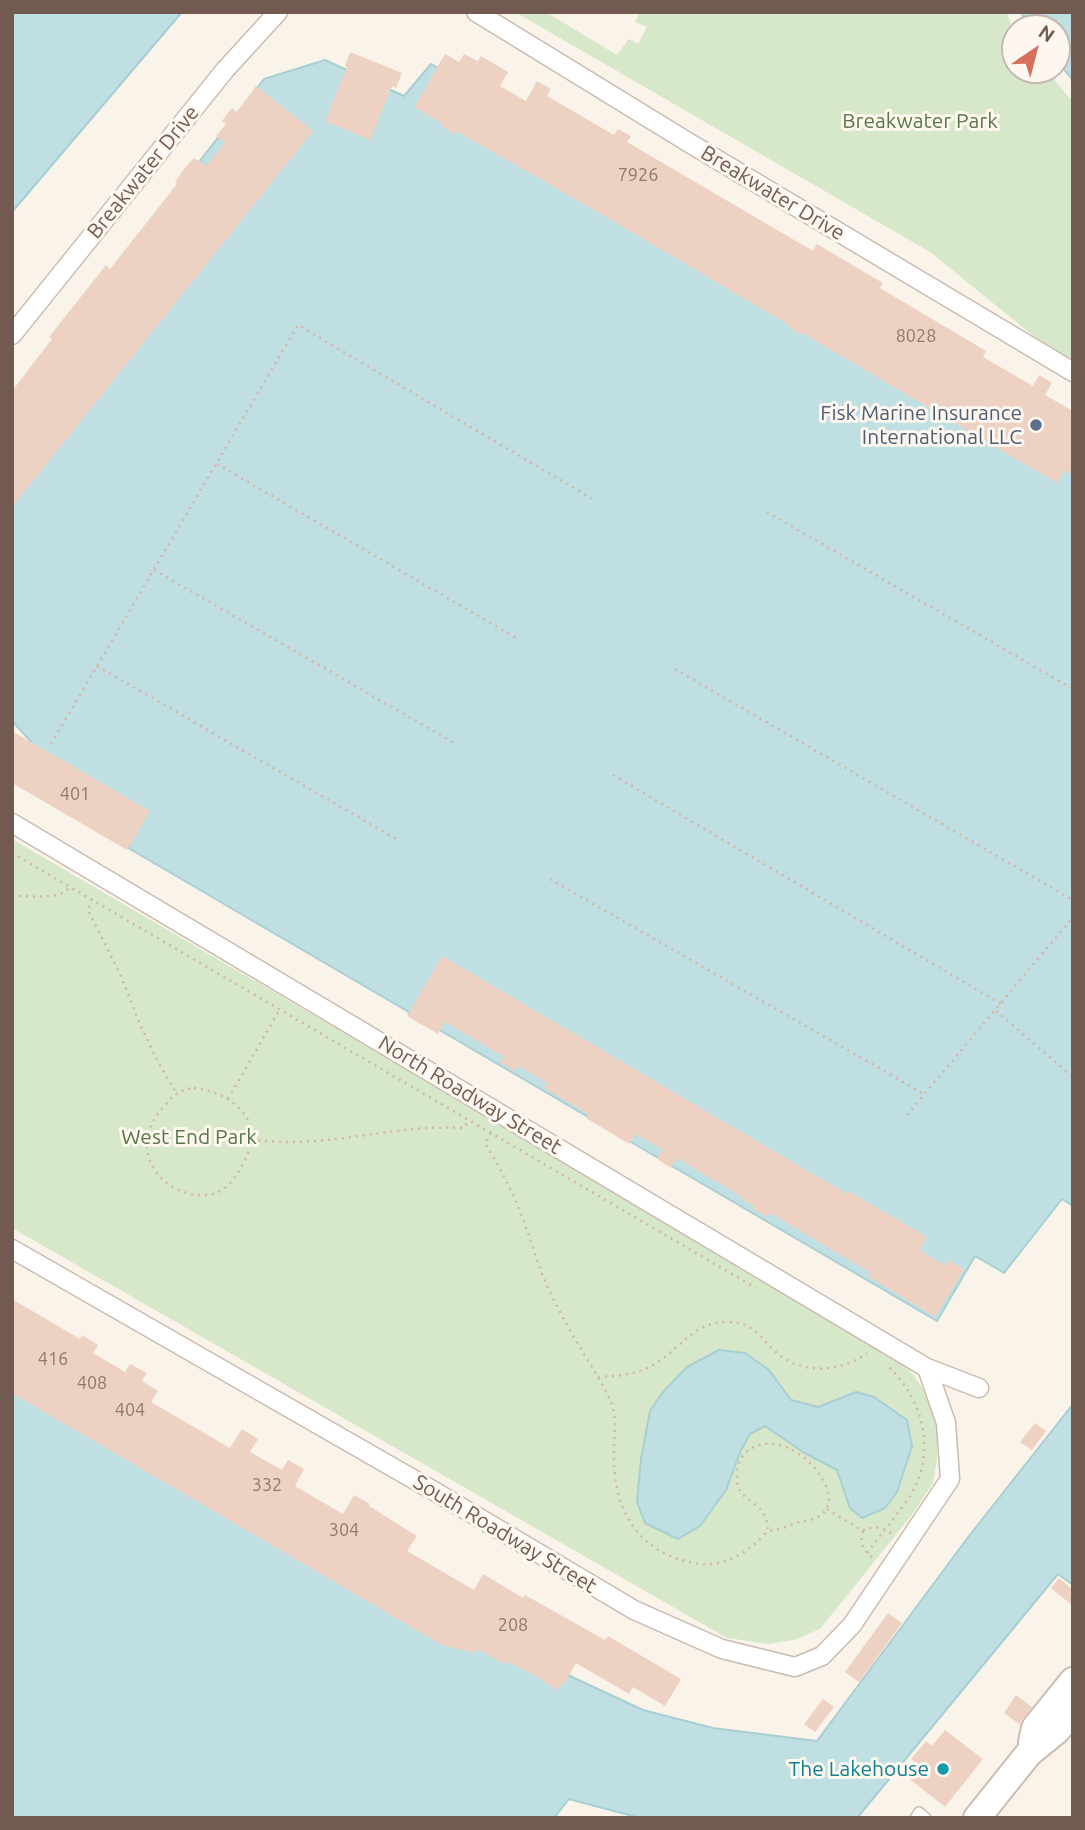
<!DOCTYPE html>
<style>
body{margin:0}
#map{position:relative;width:1085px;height:1830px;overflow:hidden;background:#faf3e9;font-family:Ubuntu,sans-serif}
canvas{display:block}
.frame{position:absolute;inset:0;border:14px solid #725a50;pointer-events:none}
.north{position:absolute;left:1001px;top:14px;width:70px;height:70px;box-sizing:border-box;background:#fdf7ef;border:2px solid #c5b8af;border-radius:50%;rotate:35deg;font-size:19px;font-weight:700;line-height:28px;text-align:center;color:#725a50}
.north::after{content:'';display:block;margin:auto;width:24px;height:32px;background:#d6705d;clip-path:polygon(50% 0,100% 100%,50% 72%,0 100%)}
</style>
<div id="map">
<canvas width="1085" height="1830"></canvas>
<div class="frame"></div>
<div class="north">N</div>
</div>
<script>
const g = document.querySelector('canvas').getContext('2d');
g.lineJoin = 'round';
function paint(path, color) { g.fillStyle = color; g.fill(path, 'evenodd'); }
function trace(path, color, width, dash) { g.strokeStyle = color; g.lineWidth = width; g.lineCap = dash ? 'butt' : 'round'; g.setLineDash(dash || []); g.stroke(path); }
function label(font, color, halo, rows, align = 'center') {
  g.font = font + ' Ubuntu,sans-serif'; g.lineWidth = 6; g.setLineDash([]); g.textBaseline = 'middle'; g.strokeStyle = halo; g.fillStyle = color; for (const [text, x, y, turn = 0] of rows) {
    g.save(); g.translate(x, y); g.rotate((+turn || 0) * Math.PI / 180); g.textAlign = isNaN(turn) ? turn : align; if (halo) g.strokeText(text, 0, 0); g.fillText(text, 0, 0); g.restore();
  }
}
paint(new Path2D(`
 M 515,12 L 546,12 L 617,55 L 629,39 L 638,44 L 647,27 L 635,22 L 640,12 L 1006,12 L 1015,33 L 1015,70 L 1046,70 L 1073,102 L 1073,360 L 1036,338 L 930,252 Z
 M 12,839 L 890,1352 L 913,1374 L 927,1395 L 937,1420 L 937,1460 L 933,1483 L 911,1516 L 820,1629 L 794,1640 L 769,1644 L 727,1638 L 12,1228 Z`), '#d7e7c9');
const water = new Path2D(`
 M 12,12 L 182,12 L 12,212 Z
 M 1021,12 L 1073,12 L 1073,80 L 1057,61 L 1057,28 L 1029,28 Z
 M 325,60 L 404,96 L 431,64 L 1073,437 L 1073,1206 L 1062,1199 L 1004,1273 L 975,1256 L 937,1321 L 130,849 L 12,721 L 12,400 L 264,79 Z
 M 12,1334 L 494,1634 L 572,1677 L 643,1710 L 713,1728 L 817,1741 L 969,1536 L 1073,1404 L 1073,1585 L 1058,1574 L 857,1818 L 640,1818 L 569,1799 L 554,1818 L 12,1818 Z
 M 719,1350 L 745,1353 L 769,1370 L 791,1400 L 818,1407 L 856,1392 L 874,1397 L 907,1420 L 912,1446 L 897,1492 L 885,1508 L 862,1518 L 850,1508 L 837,1470 L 803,1452 L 765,1426 L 750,1434 L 741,1450 L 726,1490 L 700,1526 L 678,1539 L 645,1523 L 637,1502 L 641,1459 L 650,1411 L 663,1392 L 687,1367 Z`);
paint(water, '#c0dfe2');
trace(water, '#a7cfd3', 2);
paint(new Path2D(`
 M 350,52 L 402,73 L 396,88 L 392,86 L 370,140 L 325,121 L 347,67 L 345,66 Z
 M 445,54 L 459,62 L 464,54 L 478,61 L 481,56 L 508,72 L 500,86 L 526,101 L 537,81 L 551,89 L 547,96 L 614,135 L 618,129 L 631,136 L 627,142 L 813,251 L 817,244 L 883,283 L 880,288 L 986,351 L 983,357 L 1033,386 L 1039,375 L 1052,383 L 1045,395 L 1073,411 L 1073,475 L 1065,470 L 1057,483 L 802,333 L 801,334 L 788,327 L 789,325 L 577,200 L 456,131 L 454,134 L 441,126 L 443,124 L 414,107 Z
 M 256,86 L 313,131 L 12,507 L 12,391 L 52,339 L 49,337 L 106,265 L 110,269 L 177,184 L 175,182 L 184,169 L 194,158 L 206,166 L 225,143 L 216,136 L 226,124 L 222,121 L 232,108 L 237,112 Z
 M 12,731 L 150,811 L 127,850 L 12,783 Z
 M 442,956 L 847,1194 L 848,1191 L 927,1237 L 919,1250 L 945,1265 L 948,1260 L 964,1269 L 935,1317 L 869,1277 L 871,1273 L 770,1213 L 767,1217 L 753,1209 L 754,1206 L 741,1199 L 742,1197 L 677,1158 L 671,1168 L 657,1159 L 662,1149 L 636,1134 L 629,1144 L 586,1118 L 588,1114 L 544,1088 L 547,1083 L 518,1066 L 515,1071 L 500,1062 L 504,1057 L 445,1022 L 438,1034 L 407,1016 Z
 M 12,1299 L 80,1339 L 82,1335 L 98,1345 L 93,1353 L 125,1372 L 130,1364 L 147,1373 L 142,1381 L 158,1391 L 151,1402 L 230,1448 L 242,1429 L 258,1439 L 250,1452 L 282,1470 L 288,1460 L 304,1469 L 295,1486 L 343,1514 L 354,1495 L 370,1504 L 369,1506 L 417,1536 L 407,1551 L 474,1590 L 483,1574 L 523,1598 L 525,1595 L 605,1640 L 608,1636 L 681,1679 L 665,1706 L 633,1687 L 629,1694 L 576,1663 L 563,1686 L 561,1685 L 558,1690 L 528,1672 L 506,1661 L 504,1664 L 477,1649 L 475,1653 L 442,1645 L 12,1393 Z
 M 1035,1423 L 1046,1431 L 1032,1450 L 1020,1442 Z
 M 1059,1578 L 1073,1590 L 1073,1606 L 1051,1588 Z
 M 888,1613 L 902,1623 L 859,1682 L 845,1672 Z
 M 1016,1695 L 1032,1707 L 1019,1724 L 1004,1713 Z
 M 823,1699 L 834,1707 L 815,1732 L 804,1724 Z
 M 945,1730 L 983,1759 L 945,1807 L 907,1777 L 912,1770 L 910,1768 L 915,1762 L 911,1759 L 926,1741 L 932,1746 Z`), '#edd2c4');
const lane = new Path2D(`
 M 915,1818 L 919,1812 L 926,1818`);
const street = new Path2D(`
 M 476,12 L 691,144 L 1073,372
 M 12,335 L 225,70 L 278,12
 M 12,823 L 927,1368 L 979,1388
 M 12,1249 L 434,1491 L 634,1610 L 722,1649 L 795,1667 L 822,1656 L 852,1625 L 950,1479 L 946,1423 L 927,1368`);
const secondary = new Path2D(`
 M 1032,1742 L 1035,1728 L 1073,1681
 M 977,1818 L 1029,1753 L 1056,1731 L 1073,1711`);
trace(lane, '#cbbab0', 12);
trace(street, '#cbbab0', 21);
trace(secondary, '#cfbcb1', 30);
trace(new Path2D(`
 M 217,464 L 518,639
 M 767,512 L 1073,689
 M 154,570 L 456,744
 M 97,666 L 398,840
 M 675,669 L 1073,900
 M 51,744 L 298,325 L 596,501
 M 613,775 L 1001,1004
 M 12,853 L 756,1288
 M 550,879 L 924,1094
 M 12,896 C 29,895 58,901 69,888
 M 92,899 L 88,910 L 121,976 L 139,1022 L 158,1062 L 176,1093
 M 996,1011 L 1073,1077
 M 194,1088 C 219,1090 250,1107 252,1135 C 252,1148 244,1163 237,1174 C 230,1185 220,1194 207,1195 C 177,1198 145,1174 147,1141 C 148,1126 157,1114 167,1103 C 174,1094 182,1089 194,1088 Z
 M 228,1099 L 280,1009
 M 907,1115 L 1073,917
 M 491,1133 L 485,1143 C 499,1166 512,1190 521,1214 C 531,1239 537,1265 549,1290 C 559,1311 570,1331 582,1351 C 592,1367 603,1384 611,1402 C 617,1418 614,1433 614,1449 C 612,1507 635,1552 694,1563 C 724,1569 750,1552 768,1530 C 767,1525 767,1519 764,1514 C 755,1499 737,1500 737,1477 C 736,1466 741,1455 750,1449 C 795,1421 867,1513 804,1521 C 792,1523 779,1532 768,1530
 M 251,1140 C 266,1141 281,1142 295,1142 C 352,1141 406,1124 464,1128 L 469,1120
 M 598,1377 C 616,1376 635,1375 651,1366 C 678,1352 694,1320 729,1322 C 755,1323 760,1338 777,1353 C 802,1375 842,1372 867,1353
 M 827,1509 L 863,1531
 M 863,1531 C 859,1544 865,1553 876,1560
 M 863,1531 C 873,1525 883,1527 892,1534
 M 867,1553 C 877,1540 887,1527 897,1514 C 902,1507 909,1499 913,1491 C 936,1449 922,1398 888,1366`), '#d2b5a7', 2.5, [2, 5]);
trace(lane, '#fff', 9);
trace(street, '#fff', 18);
trace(secondary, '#fff', 26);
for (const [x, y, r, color] of [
 [1036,425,7,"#5c6f8a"],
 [943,1769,7,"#0f9aa8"]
]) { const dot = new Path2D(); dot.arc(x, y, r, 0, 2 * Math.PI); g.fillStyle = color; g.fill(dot); trace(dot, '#fdf7ef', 2.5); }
label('18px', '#91786d', null, [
 ["7926",638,175],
 ["8028",916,336],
 ["401",75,794],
 ["416",53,1359],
 ["408",92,1383],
 ["404",130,1410],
 ["332",267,1485],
 ["304",344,1530],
 ["208",513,1625]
]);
label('21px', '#597749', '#fdf7ef', [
 ["Breakwater Park",920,121],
 ["West End Park",189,1137]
]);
label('21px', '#725a50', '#fdf7ef', [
 ["Breakwater Drive",143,172,-51],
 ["Breakwater Drive",773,193,31],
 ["North Roadway Street",470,1095,31],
 ["South Roadway Street",505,1534,31]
]);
label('21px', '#4e5e75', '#fdf7ef', [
 ["Fisk Marine Insurance",1022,413],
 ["International LLC",1022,437]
], 'right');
label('21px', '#0d838f', '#fdf7ef', [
 ["The Lakehouse",929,1769]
], 'right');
</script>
